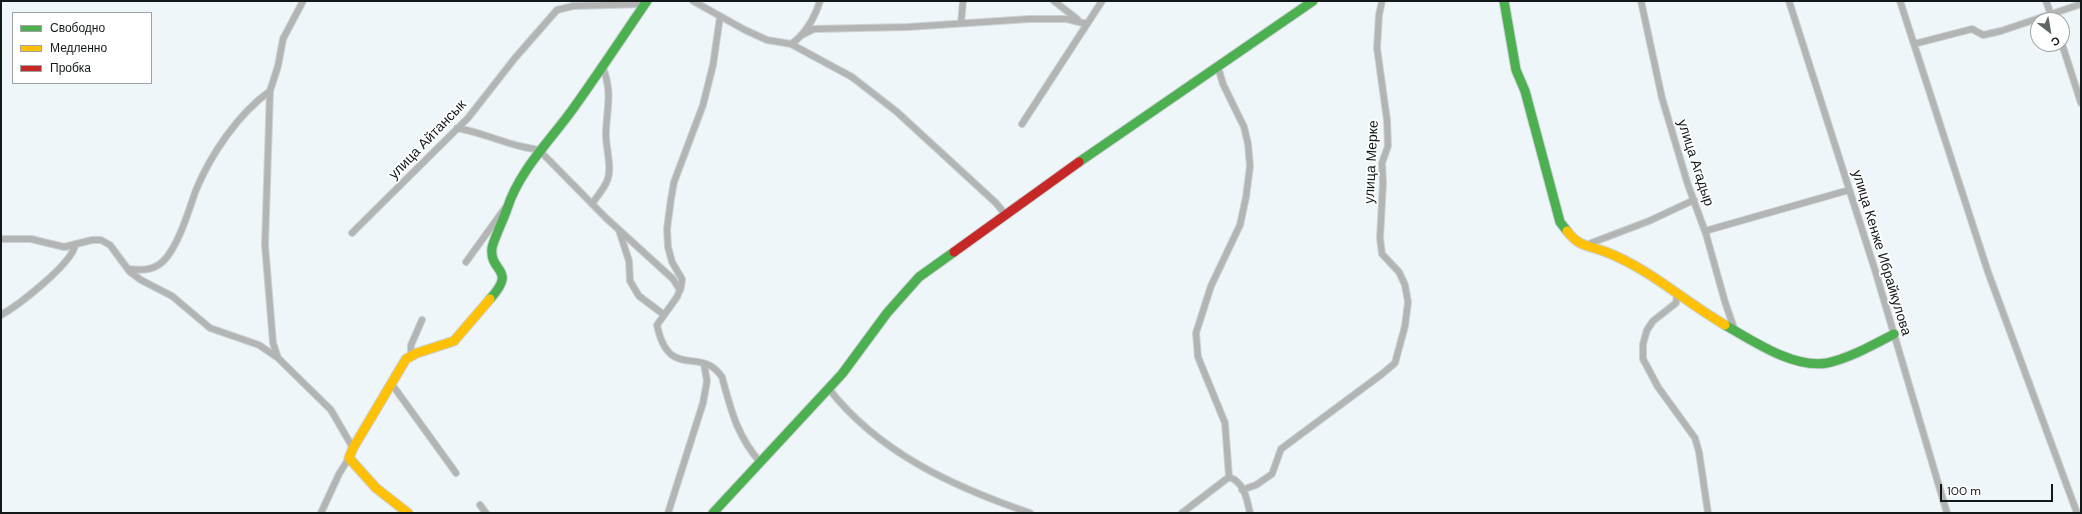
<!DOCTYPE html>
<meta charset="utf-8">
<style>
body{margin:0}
#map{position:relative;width:2082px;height:514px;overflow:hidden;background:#eef6f9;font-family:"DM Sans",sans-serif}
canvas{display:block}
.frame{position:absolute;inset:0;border:2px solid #13181a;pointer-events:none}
.legend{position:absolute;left:12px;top:12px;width:140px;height:72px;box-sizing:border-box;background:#fff;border:1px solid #a1a3a3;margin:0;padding:5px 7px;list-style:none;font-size:12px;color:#13181a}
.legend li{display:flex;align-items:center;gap:8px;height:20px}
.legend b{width:20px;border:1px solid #a1a3a3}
.north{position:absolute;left:2030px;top:12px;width:40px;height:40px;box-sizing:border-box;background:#fff;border:1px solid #a1a3a3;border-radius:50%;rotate:149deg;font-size:11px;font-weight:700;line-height:16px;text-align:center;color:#13181a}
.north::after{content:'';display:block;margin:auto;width:14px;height:18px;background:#606668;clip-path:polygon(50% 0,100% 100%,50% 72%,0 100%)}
.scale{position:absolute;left:1940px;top:484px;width:113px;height:18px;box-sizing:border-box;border:2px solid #13181a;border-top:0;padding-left:5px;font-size:12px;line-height:14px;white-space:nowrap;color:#13181a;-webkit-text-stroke:3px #fff;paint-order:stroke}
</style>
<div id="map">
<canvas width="2082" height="514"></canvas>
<div class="frame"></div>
<ul class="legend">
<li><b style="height:5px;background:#4caf50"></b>Свободно</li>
<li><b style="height:5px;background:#ffc107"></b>Медленно</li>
<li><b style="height:5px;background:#c62828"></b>Пробка</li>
</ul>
<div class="north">С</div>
<div class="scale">100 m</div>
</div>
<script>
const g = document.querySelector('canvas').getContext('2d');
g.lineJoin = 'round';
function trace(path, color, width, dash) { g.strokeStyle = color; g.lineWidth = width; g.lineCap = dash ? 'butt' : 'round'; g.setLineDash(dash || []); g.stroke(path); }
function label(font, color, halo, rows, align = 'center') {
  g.font = font + ' "DM Sans",sans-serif'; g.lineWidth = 3.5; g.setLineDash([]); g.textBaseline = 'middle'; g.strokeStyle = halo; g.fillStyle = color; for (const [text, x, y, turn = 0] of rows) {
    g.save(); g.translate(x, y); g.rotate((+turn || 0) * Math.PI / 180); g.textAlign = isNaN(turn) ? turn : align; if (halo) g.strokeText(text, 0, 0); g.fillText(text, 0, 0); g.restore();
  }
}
const street = new Path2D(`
 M 693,1 L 745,30 L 767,40 L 791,44 L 852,77 L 897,112 L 996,203 L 1005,214
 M 1054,1 L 1077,19
 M 1641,1 L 1662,98 L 1688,185 L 1706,234 L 1725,302 L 1735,331
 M 1789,1 L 1875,270 L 1947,513
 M 1900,1 L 1988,272 L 2077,513
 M 2046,1 L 2053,20
 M 720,17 L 713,65 L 703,105 L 674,182 L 671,199 L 667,229 L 668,247 L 672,262 L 682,279 L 681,287 L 677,297 L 657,325 C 669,382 701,345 722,377 C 731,410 737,436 760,462
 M 961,23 L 963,1
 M 802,35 L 814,29 L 908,27 L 1029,19 L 1067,19 L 1087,24
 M 791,44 C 805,35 815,17 820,1
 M 1914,44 L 1972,29 L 1983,35 L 2001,31 L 2081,4
 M 2062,44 L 2081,103
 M 1218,67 L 1223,84 L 1244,127 L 1248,144 L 1250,166 L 1246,197 L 1240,225 L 1211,286 L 1196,333 L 1198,357 L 1225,423 L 1229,477
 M 1022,124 L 1102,1
 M 457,128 C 486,133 513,148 543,150
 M 541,152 L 606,218 L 673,279 L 680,290
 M 592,204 C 597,196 604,189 607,181 C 613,168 605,146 606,132 C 607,105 613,93 602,65
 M 619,230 L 629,261 L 630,281 L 639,296 L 663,314
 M 1705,231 L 1849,190
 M 352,233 L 468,118 L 515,58 L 557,10 L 573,6 L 645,4
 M 1,239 L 31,239 L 64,247 L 92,240 L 101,240 L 110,245 L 130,272 L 141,280 L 172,296 L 210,328 L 259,345 L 278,358 L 331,410 L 353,448
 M 1586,245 L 1649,221 L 1694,200
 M 466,262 L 505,208
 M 129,269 C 144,271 157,270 167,257 C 181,238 188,212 196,190 C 211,154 238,114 270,91
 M 1677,295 L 1676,303 L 1653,321 L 1647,330 L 1643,344 L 1643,359 L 1658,387 L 1695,438 L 1699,452 L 1708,513
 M 1,315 C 19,305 70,265 75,246
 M 411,356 L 411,345 L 422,320
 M 278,358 L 273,343 L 265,245 L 270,91 L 278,66 L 283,39 L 303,1
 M 391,383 L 456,473
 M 829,389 C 879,453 954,487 1030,513
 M 1229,477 C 1244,482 1247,499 1250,513
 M 1242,490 L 1256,485 L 1272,474 L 1281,449 L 1382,374 L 1395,363 L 1405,326 L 1408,302 L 1405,285 L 1399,272 L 1382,254 L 1380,238 L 1383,183 L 1382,163 L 1388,146 L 1387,120 L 1377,48 L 1379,15 L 1382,1
 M 480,505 L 486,513
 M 321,513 L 339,474 L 349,458
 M 668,513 L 703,403 L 707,381 L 704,364
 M 1182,513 L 1229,477`);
const fast = new Path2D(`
 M 1504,1 L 1516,70 L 1525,91 L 1560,222 L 1567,231
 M 1079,162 L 1313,1
 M 490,299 C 518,268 489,273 492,248 C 493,241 504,218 507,209 C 519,170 552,139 575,106 C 600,71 623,36 647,1
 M 1725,325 C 1753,341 1794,369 1827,363 C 1850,358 1873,345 1894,334
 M 713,513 L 842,374 L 887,313 L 919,277 L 954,252`);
const slow = new Path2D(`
 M 1567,231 C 1579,247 1588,245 1606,252 C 1650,269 1685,302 1725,325
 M 408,513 L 376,488 L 349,458 L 353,448 L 406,359 L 417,353 L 454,341 L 490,299`);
const jam = new Path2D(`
 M 954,252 L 1079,162`);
trace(street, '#ccd2d4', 8);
trace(fast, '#ccd2d4', 11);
trace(slow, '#ccd2d4', 11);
trace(jam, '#ccd2d4', 11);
trace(street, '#b2b5b4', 6);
trace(fast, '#4caf50', 9);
trace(slow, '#ffc107', 9);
trace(jam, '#c62828', 9);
label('14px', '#13181a', '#fff', [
 ["улица Айтансык",428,140,-46],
 ["улица Мерке",1372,162,-87],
 ["улица Агадыр",1695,163,72],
 ["улица Кенже Ибрайкулова",1881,253,73]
]);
</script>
